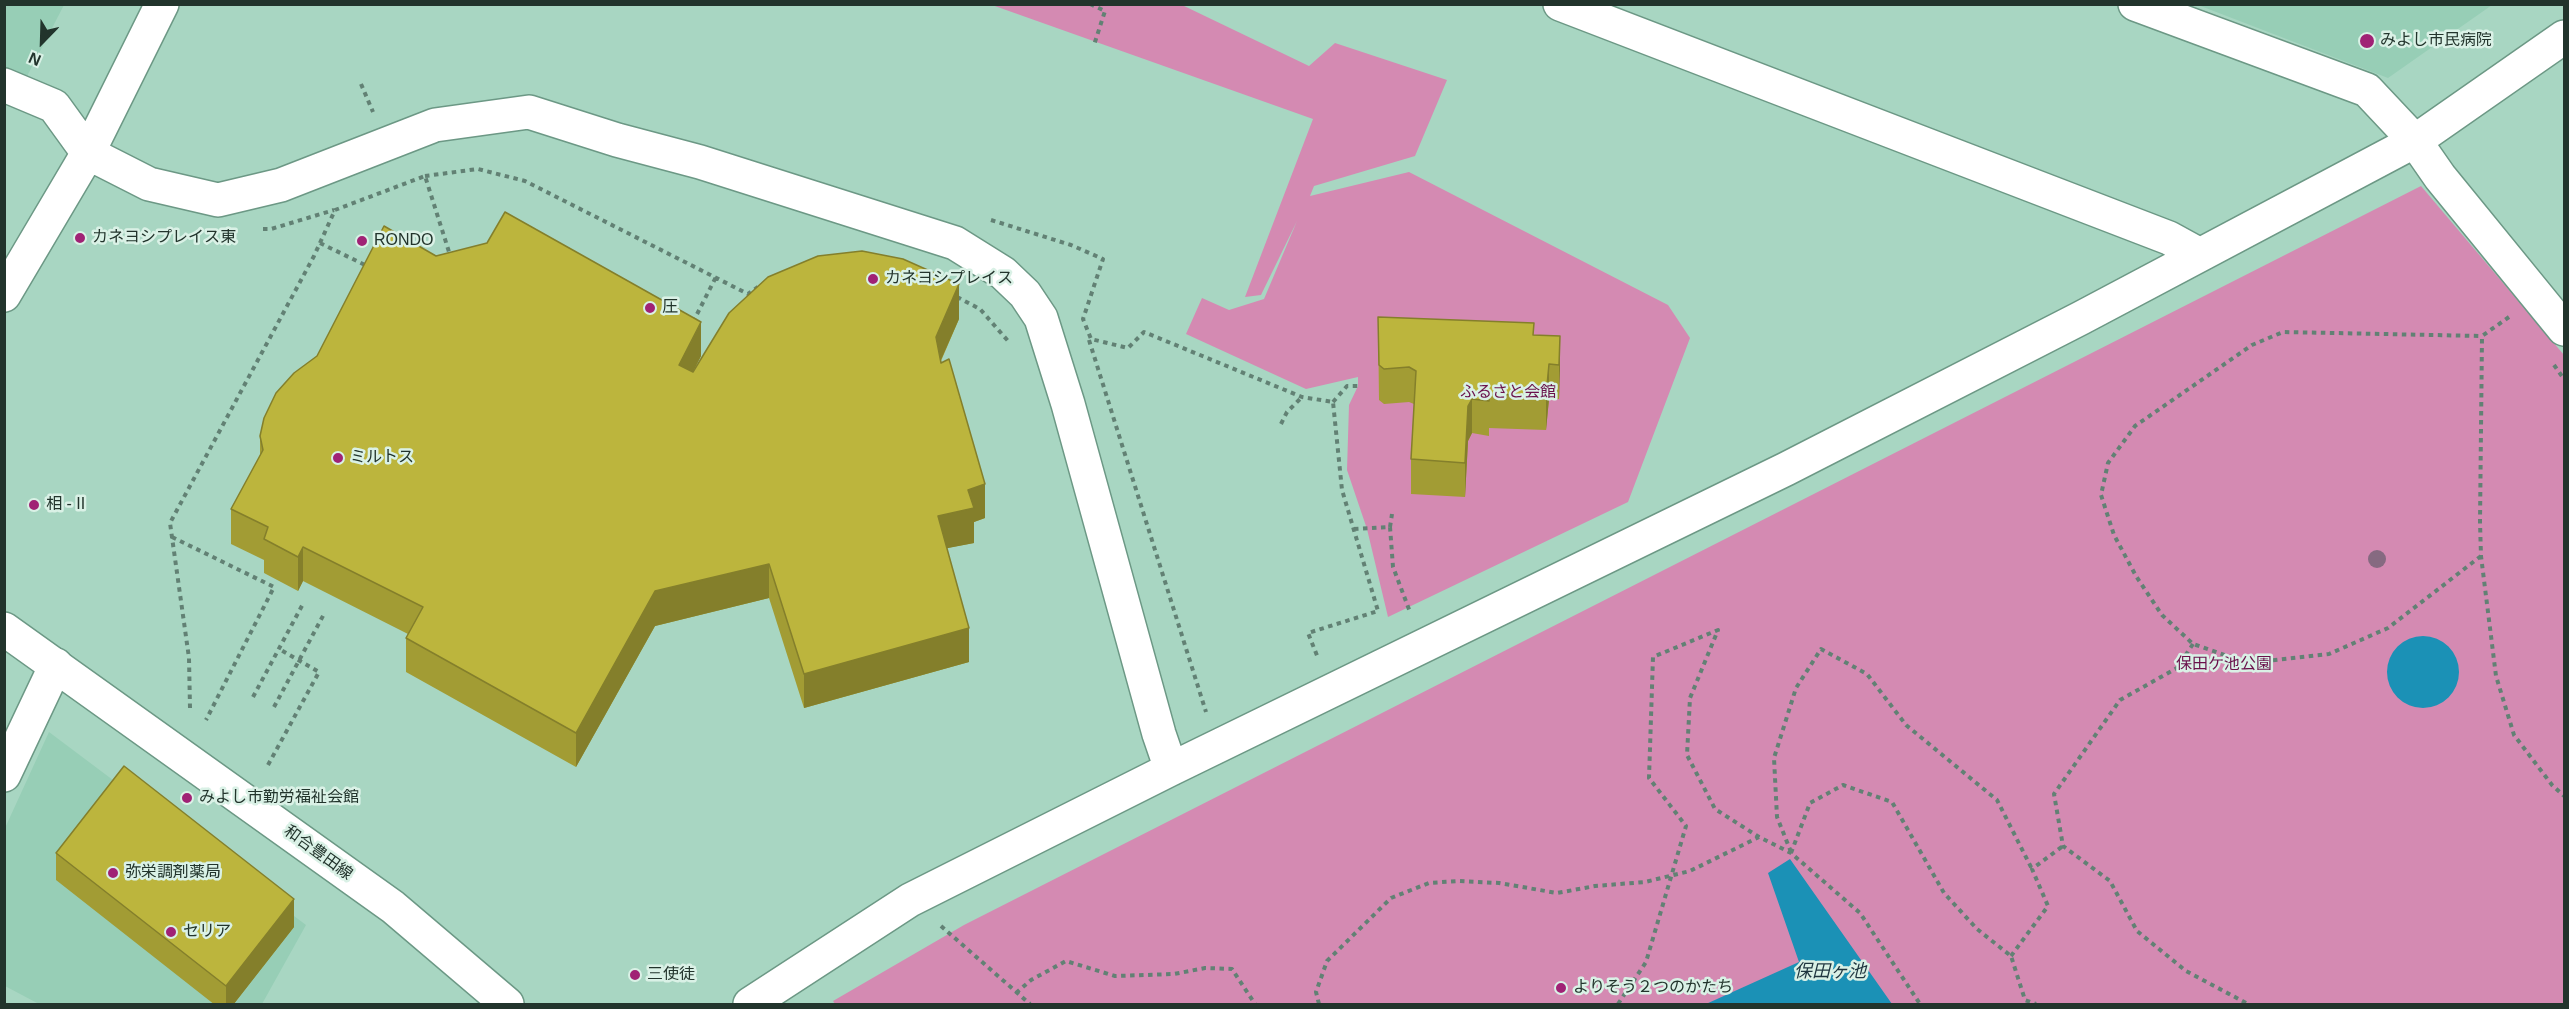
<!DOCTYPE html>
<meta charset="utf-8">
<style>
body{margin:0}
#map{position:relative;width:2569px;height:1009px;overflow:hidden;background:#a8d6c2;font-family:Arial,sans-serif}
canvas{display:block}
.frame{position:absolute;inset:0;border:6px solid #22342c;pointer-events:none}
.north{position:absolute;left:12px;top:12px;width:60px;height:60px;-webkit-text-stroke:4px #daf1e6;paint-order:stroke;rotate:203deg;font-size:16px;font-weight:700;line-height:24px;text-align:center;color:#22342c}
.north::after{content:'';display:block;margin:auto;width:21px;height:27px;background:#22342c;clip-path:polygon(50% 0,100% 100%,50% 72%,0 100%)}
</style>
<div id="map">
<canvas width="2569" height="1009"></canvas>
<div class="frame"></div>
<div class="north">N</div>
</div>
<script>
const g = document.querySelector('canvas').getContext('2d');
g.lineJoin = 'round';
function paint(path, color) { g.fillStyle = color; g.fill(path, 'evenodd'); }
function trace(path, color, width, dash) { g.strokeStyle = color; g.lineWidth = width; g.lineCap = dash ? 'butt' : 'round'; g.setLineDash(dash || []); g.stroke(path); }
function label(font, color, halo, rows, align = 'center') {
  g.font = font + ' Arial,"Noto Sans JP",sans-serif'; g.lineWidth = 5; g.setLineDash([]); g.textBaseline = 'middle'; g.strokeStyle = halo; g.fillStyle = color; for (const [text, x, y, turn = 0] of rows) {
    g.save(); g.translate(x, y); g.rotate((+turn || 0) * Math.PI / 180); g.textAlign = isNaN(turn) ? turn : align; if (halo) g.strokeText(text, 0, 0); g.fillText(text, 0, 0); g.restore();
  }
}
paint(new Path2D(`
 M 4,5 L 64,5 L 25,80 L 5,72 Z
 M 2198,5 L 2492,4 L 2492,5 L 2388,78 Z
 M 49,732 L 306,925 L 262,1004 L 39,1004 L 5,986 L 5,828 Z`), '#97ceb6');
paint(new Path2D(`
 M 992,5 L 1182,5 L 1309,66 L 1335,43 L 1447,80 L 1415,156 L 1314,186 L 1310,196 L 1409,172 L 1668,305 L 1690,338 L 1628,502 L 1388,617 L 1367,529 L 1347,470 L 1349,405 L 1358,386 L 1358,377 L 1306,389 L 1186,334 L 1202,298 L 1229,310 L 1264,299 L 1297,221 L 1261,295 L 1245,297 L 1313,119 Z
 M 2421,186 L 2564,355 L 2564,1004 L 835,1004 L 833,1001 L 964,925 Z`), '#d48ab2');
paint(new Path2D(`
 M2387 672a36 36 0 1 1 72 0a36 36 0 1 1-72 0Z
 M 1790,859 L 1892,1004 L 1706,1004 L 1799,962 L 1768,873 Z`), '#1b91b6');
const minor = new Path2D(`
 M 1560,4 L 2169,238 L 2200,255
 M 2135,4 L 2367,90 L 2415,141 L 2440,177 L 2564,329
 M 4,85 L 54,106 L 88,153 L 149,184 L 218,200 L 281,185 L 435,125 L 529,112 L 617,140 L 700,162 L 955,243 L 1003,273 L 1025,294 L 1041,318 L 1068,404 L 1159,734 L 1171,769
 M 4,295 L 88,153 L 162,4
 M 4,775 L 56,665
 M 750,1004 L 910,900 L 1171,769 L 1786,469 L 2081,318 L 2415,141 L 2564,37`);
const major = new Path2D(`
 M 4,629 L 393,907 L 507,1004`);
trace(minor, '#6c9885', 36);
trace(major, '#6c9885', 36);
trace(new Path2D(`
 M 1090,4 L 1105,11 L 1094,45
 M 361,84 L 373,112
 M 425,176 L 478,169 L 525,181 L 748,294 L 758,287
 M 991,220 L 1071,245 L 1103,259 L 1083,319 L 1091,339 L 1128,348 L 1144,332 L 1302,397 L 1333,402 L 1342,490 L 1378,611 L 1308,633 L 1318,658
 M 263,229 L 271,229 L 334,210
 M 320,243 L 367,266
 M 957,297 L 980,309 L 1009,342
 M 2509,317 L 2482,336 L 2480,522 L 2481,556 L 2496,676 L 2514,735 L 2552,785 L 2564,796
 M 693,322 L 716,277
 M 1089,340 L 1206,712
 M 2554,365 L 2564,379
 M 1333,402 L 1347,386 L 1358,386
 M 1281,424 L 1287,412 L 1302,397
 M 1390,527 L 1393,567 L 1410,612
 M 1354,529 L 1390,527 L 1392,514
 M 172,537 L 274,587 L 206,720
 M 2481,556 L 2388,628 L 2329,654 L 2248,663 L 2193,644 L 2162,615 L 2136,576 L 2114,535 L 2101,495 L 2108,463 L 2135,426 L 2252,345 L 2283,332 L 2482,336
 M 2193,644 L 2177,668 L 2120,700 L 2054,794 L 2063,846 L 2110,881 L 2137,931 L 2186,971 L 2248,1004
 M 253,697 L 304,602
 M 274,707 L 324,614
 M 190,708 L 189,658 L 170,523 L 314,256 L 335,210 L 425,176 L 450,255
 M 268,765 L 319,672 L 279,649
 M 1791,852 L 1777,817 L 1774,758 L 1796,688 L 1821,649 L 1867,674 L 1906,725 L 1997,800 L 2032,869
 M 1791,853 L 1810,803 L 1843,785 L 1892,802 L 1944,893 L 1977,929 L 2011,956 L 2025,1000 L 2036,1004
 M 941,926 L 1030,1004
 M 2011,956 L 2048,906 L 2032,869 L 2063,846
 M 1016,993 L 1031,980 L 1066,961 L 1115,976 L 1174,974 L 1205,968 L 1232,969 L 1255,1004
 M 1319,1004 L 1316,992 L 1327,961 L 1391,898 L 1429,883 L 1458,881 L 1499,883 L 1557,893 L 1595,886 L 1645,882 L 1690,871 L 1759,837 L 1791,853 L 1860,913 L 1920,1004
 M 1618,1004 L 1646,962 L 1686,826 L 1649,778 L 1653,657 L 1718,630 L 1690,698 L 1687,755 L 1715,809 L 1759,837`), '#628174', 4, [4.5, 4.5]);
trace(minor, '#fff', 33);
trace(major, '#fff', 33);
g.fillStyle = '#866a81';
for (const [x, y] of [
 [2377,559]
]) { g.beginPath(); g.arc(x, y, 9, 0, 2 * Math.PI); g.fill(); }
paint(new Path2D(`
 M 436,256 L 701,356 L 693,372 L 959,319 L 941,361 L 985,518 L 974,522 L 974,543 L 947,548 L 969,662 L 804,708 L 769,598 L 655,626 L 576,767 L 406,672 L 406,638 L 408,634 L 303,581 L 298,591 L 264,573 L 264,560 L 231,544 L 231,509 L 260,457 L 260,436 L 317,356 Z
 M 1378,317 L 1534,335 L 1560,336 L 1559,399 L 1549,399 L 1546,430 L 1489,428 L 1489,436 L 1472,433 L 1468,441 L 1465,497 L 1411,494 L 1411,459 L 1414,404 L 1409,402 L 1384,404 L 1379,400 Z
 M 56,853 L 294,927 L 233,1005 L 215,1005 L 56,880 Z`), '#a29c34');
paint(new Path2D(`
 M 959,284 L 959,319 L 936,371 L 936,337 Z
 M 701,322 L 701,356 L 679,399 L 679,365 Z
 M 1560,336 L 1560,370 L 1559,399 L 1559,365 Z
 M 1549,364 L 1549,399 L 1546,430 L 1546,396 Z
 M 1472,399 L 1472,433 L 1468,441 L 1465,497 L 1465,463 L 1468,406 Z
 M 985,484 L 985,518 L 974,522 L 974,543 L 938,550 L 938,516 L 968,490 Z
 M 303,547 L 303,581 L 298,591 L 298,557 Z
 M 769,564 L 769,598 L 655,626 L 576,767 L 576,733 L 655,591 Z
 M 969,628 L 969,662 L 804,708 L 804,674 Z
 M 294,899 L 294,927 L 233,1005 L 226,1005 L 226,986 Z`), '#847f2b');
const building = new Path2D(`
 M 505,212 L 701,322 L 679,365 L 693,372 L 729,313 L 768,277 L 818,256 L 862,251 L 903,259 L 959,284 L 936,337 L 941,363 L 949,359 L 985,484 L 968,490 L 974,508 L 938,516 L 969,628 L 804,674 L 769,564 L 655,591 L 576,733 L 406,638 L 423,607 L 303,547 L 298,557 L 264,539 L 268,527 L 231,509 L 263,450 L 260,436 L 264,418 L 276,393 L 294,373 L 317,356 L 384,226 L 436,256 L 487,243 Z
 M 1378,317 L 1534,323 L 1533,335 L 1560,336 L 1559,365 L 1549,364 L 1546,396 L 1489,394 L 1489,401 L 1472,399 L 1468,406 L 1465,463 L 1411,459 L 1416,371 L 1409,367 L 1384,369 L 1379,365 Z
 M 124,766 L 294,899 L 226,986 L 56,853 Z`);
paint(building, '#bcb53d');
trace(building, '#847f2b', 1.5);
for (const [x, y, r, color] of [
 [2367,41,8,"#a02275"],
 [80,238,6,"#a02275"],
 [362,241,6,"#a02275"],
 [873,279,6,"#a02275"],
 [650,308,6,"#a02275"],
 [338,458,6,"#a02275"],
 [34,505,6,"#a02275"],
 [187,798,6,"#a02275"],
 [113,873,6,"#a02275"],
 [171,932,6,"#a02275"],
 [635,975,6,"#a02275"],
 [1561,988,6,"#a02275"]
]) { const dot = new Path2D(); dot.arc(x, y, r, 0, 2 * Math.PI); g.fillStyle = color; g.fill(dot); trace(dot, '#daf1e6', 2); }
label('16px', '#22342c', '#daf1e6', [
 ["みよし市民病院",2380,41],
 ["カネヨシプレイス東",92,238],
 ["RONDO",374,241],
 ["カネヨシプレイス",885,279],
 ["圧",662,308],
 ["ミルトス",350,458],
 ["相 - II",46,505],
 ["みよし市勤労福祉会館",199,798],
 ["弥栄調剤薬局",125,873],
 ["セリア",183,932],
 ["三使徒",647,975],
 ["よりそう２つのかたち",1573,988]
], 'left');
label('16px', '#6a114b', '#daf1e6', [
 ["ふるさと会館",1508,393],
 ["保田ケ池公園",2224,665]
]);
label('16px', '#22342c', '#daf1e6', [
 ["和合豊田線",318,853,36]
]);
label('italic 18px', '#1e353f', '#daf1e6', [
 ["保田ヶ池",1830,972]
]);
</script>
